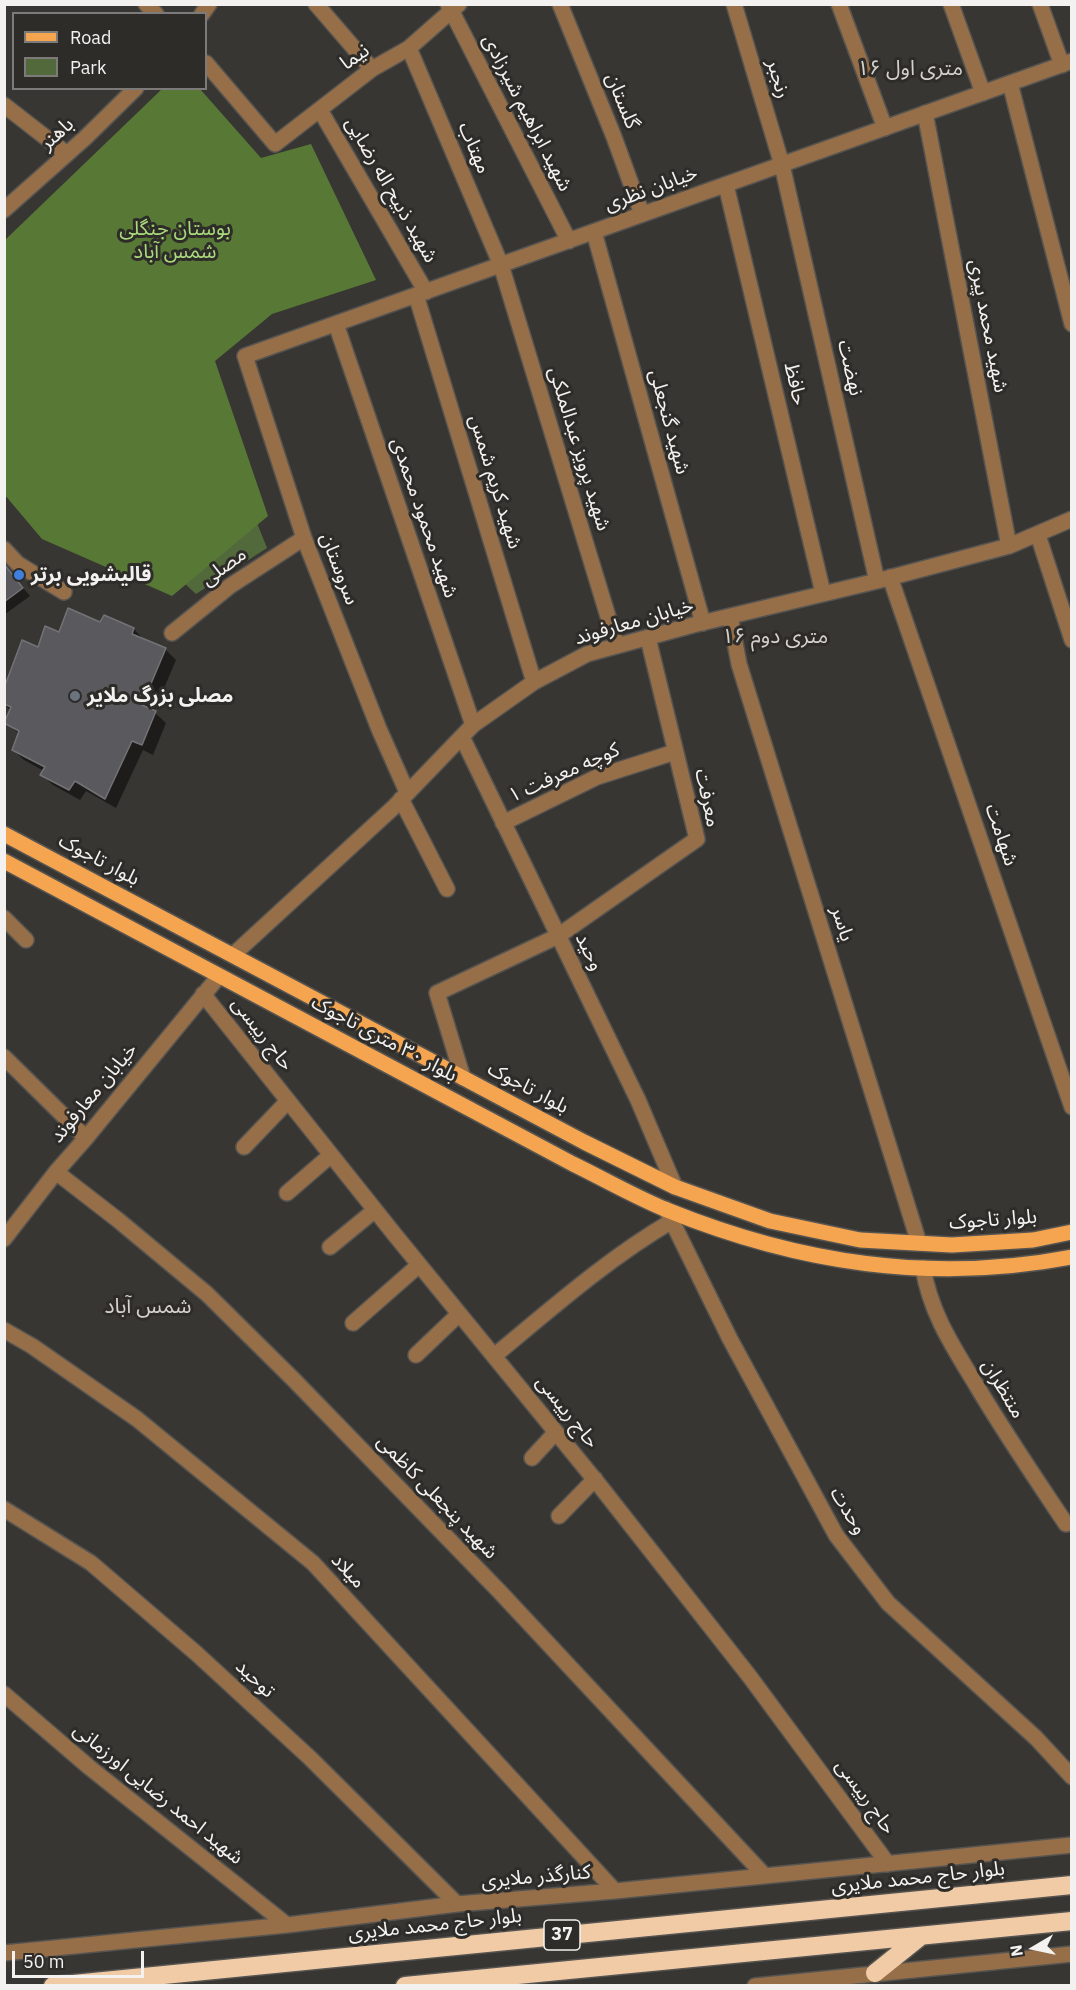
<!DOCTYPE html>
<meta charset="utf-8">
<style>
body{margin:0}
#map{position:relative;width:1076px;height:1990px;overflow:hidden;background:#383633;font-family:"IBM Plex Sans",sans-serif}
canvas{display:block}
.frame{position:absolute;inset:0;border:6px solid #f3f2f0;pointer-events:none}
.legend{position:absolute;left:12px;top:12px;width:195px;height:78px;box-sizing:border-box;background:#2e2c29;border:2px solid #7d7b79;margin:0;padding:8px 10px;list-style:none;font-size:18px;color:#f3f2f0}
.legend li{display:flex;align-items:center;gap:12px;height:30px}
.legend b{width:30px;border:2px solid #7d7b79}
.north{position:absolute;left:1004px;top:1918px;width:60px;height:60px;-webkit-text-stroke:4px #2e2c29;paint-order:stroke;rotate:261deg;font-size:16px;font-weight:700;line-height:24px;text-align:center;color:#f3f2f0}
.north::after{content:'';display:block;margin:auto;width:21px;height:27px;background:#f3f2f0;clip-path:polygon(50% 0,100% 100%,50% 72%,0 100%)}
.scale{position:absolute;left:12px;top:1951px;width:132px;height:27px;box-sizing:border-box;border:3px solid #f3f2f0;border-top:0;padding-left:8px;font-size:18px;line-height:21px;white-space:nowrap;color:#f3f2f0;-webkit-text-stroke:4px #2e2c29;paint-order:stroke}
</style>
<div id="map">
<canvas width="1076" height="1990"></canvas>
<div class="frame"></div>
<ul class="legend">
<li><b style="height:8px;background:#f5a54f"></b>Road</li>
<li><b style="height:16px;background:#526a3b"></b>Park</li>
</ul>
<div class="north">N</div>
<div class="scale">50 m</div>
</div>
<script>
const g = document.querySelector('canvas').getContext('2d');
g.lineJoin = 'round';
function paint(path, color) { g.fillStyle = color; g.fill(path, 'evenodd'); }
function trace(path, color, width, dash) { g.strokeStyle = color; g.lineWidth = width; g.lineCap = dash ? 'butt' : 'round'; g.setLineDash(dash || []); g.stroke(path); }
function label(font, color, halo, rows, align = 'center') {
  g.font = font + ' "IBM Plex Sans","Noto Sans Arabic",sans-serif'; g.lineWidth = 6; g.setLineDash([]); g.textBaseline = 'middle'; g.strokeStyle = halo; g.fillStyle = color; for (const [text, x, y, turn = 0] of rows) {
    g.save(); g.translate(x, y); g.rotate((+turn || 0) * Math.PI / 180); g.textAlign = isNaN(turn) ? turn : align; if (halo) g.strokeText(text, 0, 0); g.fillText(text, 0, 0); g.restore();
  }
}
paint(new Path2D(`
 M 243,488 L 267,548 L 196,594 L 170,570 Z`), '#526a3b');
paint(new Path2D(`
 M 162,89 L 200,89 L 261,158 L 311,144 L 376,280 L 272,314 L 215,361 L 268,516 L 172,596 L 42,539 L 4,494 L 5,240 Z`), '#587936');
paint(new Path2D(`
 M 4,565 L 30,596 L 4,615 Z
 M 101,624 L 134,629 L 144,640 L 165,649 L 176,660 L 154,712 L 166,723 L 153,755 L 143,750 L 116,808 L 86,791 L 80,800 L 53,785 L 42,775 L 44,771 L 24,760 L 13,750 L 19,734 L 6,722 L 11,711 L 4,704 L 4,693 L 39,649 L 59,634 Z`), '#0007');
const building = new Path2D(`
 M 4,564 L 23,588 L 4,602 Z
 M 68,608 L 100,622 L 104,615 L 134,628 L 132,634 L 166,648 L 142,705 L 156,711 L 142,745 L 132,741 L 105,799 L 75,781 L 69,790 L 40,775 L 45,767 L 12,750 L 19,731 L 4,723 L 11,707 L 4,704 L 4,688 L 22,640 L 38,647 L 45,626 L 59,632 Z`);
paint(building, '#5a5a5e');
trace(building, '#737377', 1.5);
const minor = new Path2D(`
 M 146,4 L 156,14
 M 316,4 L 372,69
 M 448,4 L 569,241
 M 560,4 L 614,137 L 642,214
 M 734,4 L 782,165 L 877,581
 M 839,4 L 885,128
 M 951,4 L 983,93
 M 1040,4 L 1062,65
 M 202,14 L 209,4
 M 409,48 L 501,265 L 617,646
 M 206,63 L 275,144 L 372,69 L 409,48 L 459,4
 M 1010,83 L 1072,324
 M 4,105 L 67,154
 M 320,110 L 426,292
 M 925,113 L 1009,546
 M 726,185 L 823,593
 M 4,210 L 85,138 L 136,88
 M 594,232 L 703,623
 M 416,295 L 534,682
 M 336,324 L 473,725
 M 1038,535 L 1072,640
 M 4,549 L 18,564 L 64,592
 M 890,577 L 1072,1107
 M 730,616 L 739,664 L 919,1243
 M 172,633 L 230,586 L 304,538
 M 462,737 L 638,1100 L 675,1187
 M 407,792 L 379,729 L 304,538 L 245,356 L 1072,61
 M 401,799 L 447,889
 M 503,823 L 597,777 L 675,752
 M 4,918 L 26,940
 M 233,955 L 395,806 L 473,725 L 534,682 L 587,654 L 693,625 L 877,581 L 1009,546 L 1072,519
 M 203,994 L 395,1235 L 600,1486 L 750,1677 L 888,1864
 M 4,1057 L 86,1138
 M 463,1078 L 437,993 L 558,936 L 697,839 L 648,638
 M 244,1147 L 288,1101
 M 56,1172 L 118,1220 L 207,1294 L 293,1379 L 499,1591 L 765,1876
 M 287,1193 L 331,1155
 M 666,1209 L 730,1339 L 836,1535 L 888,1603 L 1036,1738 L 1072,1777
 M 4,1239 L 56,1172 L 86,1138 L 219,976
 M 330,1247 L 375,1210
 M 923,1268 C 931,1315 954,1348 978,1388 C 1006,1435 1036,1479 1066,1524
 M 353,1323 L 419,1265
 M 4,1330 L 32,1346 L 137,1419 L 313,1563 L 615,1891
 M 416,1355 L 459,1314
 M 494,1356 C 551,1309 607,1259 672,1221
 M 532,1458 L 556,1432
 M 4,1509 L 91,1563 L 197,1654 L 310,1758 L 457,1904
 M 559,1516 L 595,1479
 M 4,1694 L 89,1767 L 287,1925
 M 4,1953 L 287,1925 L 457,1904 L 615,1891 L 1072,1845
 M 755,1986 L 1072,1954`);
const major = new Path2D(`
 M 4,834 L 584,1142 L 675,1187 L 770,1221 L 860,1240 L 952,1245 L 1033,1240 L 1072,1232
 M 4,861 L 573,1164 C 604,1179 635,1197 667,1210 C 798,1263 931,1284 1072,1257`);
const highway = new Path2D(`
 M 875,1973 L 921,1936
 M 53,1986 L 1072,1885
 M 405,1986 L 1072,1921`);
trace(minor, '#565451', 18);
trace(major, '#565451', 18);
trace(highway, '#565451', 21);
trace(minor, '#966f48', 15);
trace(major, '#f5a54f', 15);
trace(highway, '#f1cba6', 18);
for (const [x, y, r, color] of [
 [19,575,6,"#3f7fe0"],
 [75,696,6,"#6b7280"]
]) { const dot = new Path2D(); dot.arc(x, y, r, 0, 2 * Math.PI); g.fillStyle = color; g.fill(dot); trace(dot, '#2e2c29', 2); }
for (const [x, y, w] of [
 [562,1935,36]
]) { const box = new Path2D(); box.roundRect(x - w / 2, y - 15, w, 30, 4.5); g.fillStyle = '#2e2c29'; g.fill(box); trace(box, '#f3f2f0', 1.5); }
label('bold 18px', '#f3f2f0', null, [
 ["37",562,1935]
]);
label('20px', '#f3f2f0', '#2e2c29', [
 ["نیما",355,57,-35],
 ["رنجبر",778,79,74],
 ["گلستان",622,101,68],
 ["شهید ابراهیم شیرزادی",527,113,63],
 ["باهنر",57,134,-42],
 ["مهتاب",474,148,67],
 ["خیابان نظری",651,189,-20],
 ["شهید ذبیح اله رضایی",391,190,60],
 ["شهید محمد پیری",988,326,79],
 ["نهضت",850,368,77],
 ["حافظ",795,384,77],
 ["شهید گنجعلی",669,422,75],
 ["شهید پرویز عبدالملکی",579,449,73],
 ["شهید کریم شمس",495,482,73],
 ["شهید محمود محمدی",424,518,71],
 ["مصلی",224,567,-36],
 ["سروستان",339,569,69],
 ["خیابان معارفوند",634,622,-16],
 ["کوچه معرفت ۱",564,773,-24],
 ["معرفت",707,798,78],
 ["شهامت",1001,835,71],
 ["بلوار تاجوک",99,860,28],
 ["یاسر",842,924,73],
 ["وحید",589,952,64],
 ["حاج رییسی",262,1034,52],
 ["بلوار ۳۰ متری تاجوک",384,1039,28],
 ["بلوار تاجوک",528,1088,28],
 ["خیابان معارفوند",94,1093,-50],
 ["بلوار تاجوک",993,1220,-4],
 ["منتظران",1003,1389,59],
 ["حاج رییسی",567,1412,51],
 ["شهید پنجعلی کاظمی",437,1497,46],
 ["وحدت",848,1511,59],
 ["میلاد",348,1571,47],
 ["توحید",255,1679,43],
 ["شهید احمد رضایی اورزمانی",158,1794,39],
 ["حاج رییسی",865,1797,54],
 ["کنارگذر ملایری",536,1877,-5],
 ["بلوار حاج محمد ملایری",918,1878,-6],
 ["بلوار حاج محمد ملایری",435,1925,-6]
]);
label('20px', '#aada7c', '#2e2c29', [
 ["بوستان جنگلی",175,229],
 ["شمس آباد",175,252]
]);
label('bold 20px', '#f3f2f0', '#2e2c29', [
 ["قالیشویی برتر",31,575],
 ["مصلی بزرگ ملایر",87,696]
], 'left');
label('21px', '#d5d2ce', '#2e2c29', [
 ["۱۶ متری اول",910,69],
 ["۱۶ متری دوم",775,637],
 ["شمس آباد",148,1307]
]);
</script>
